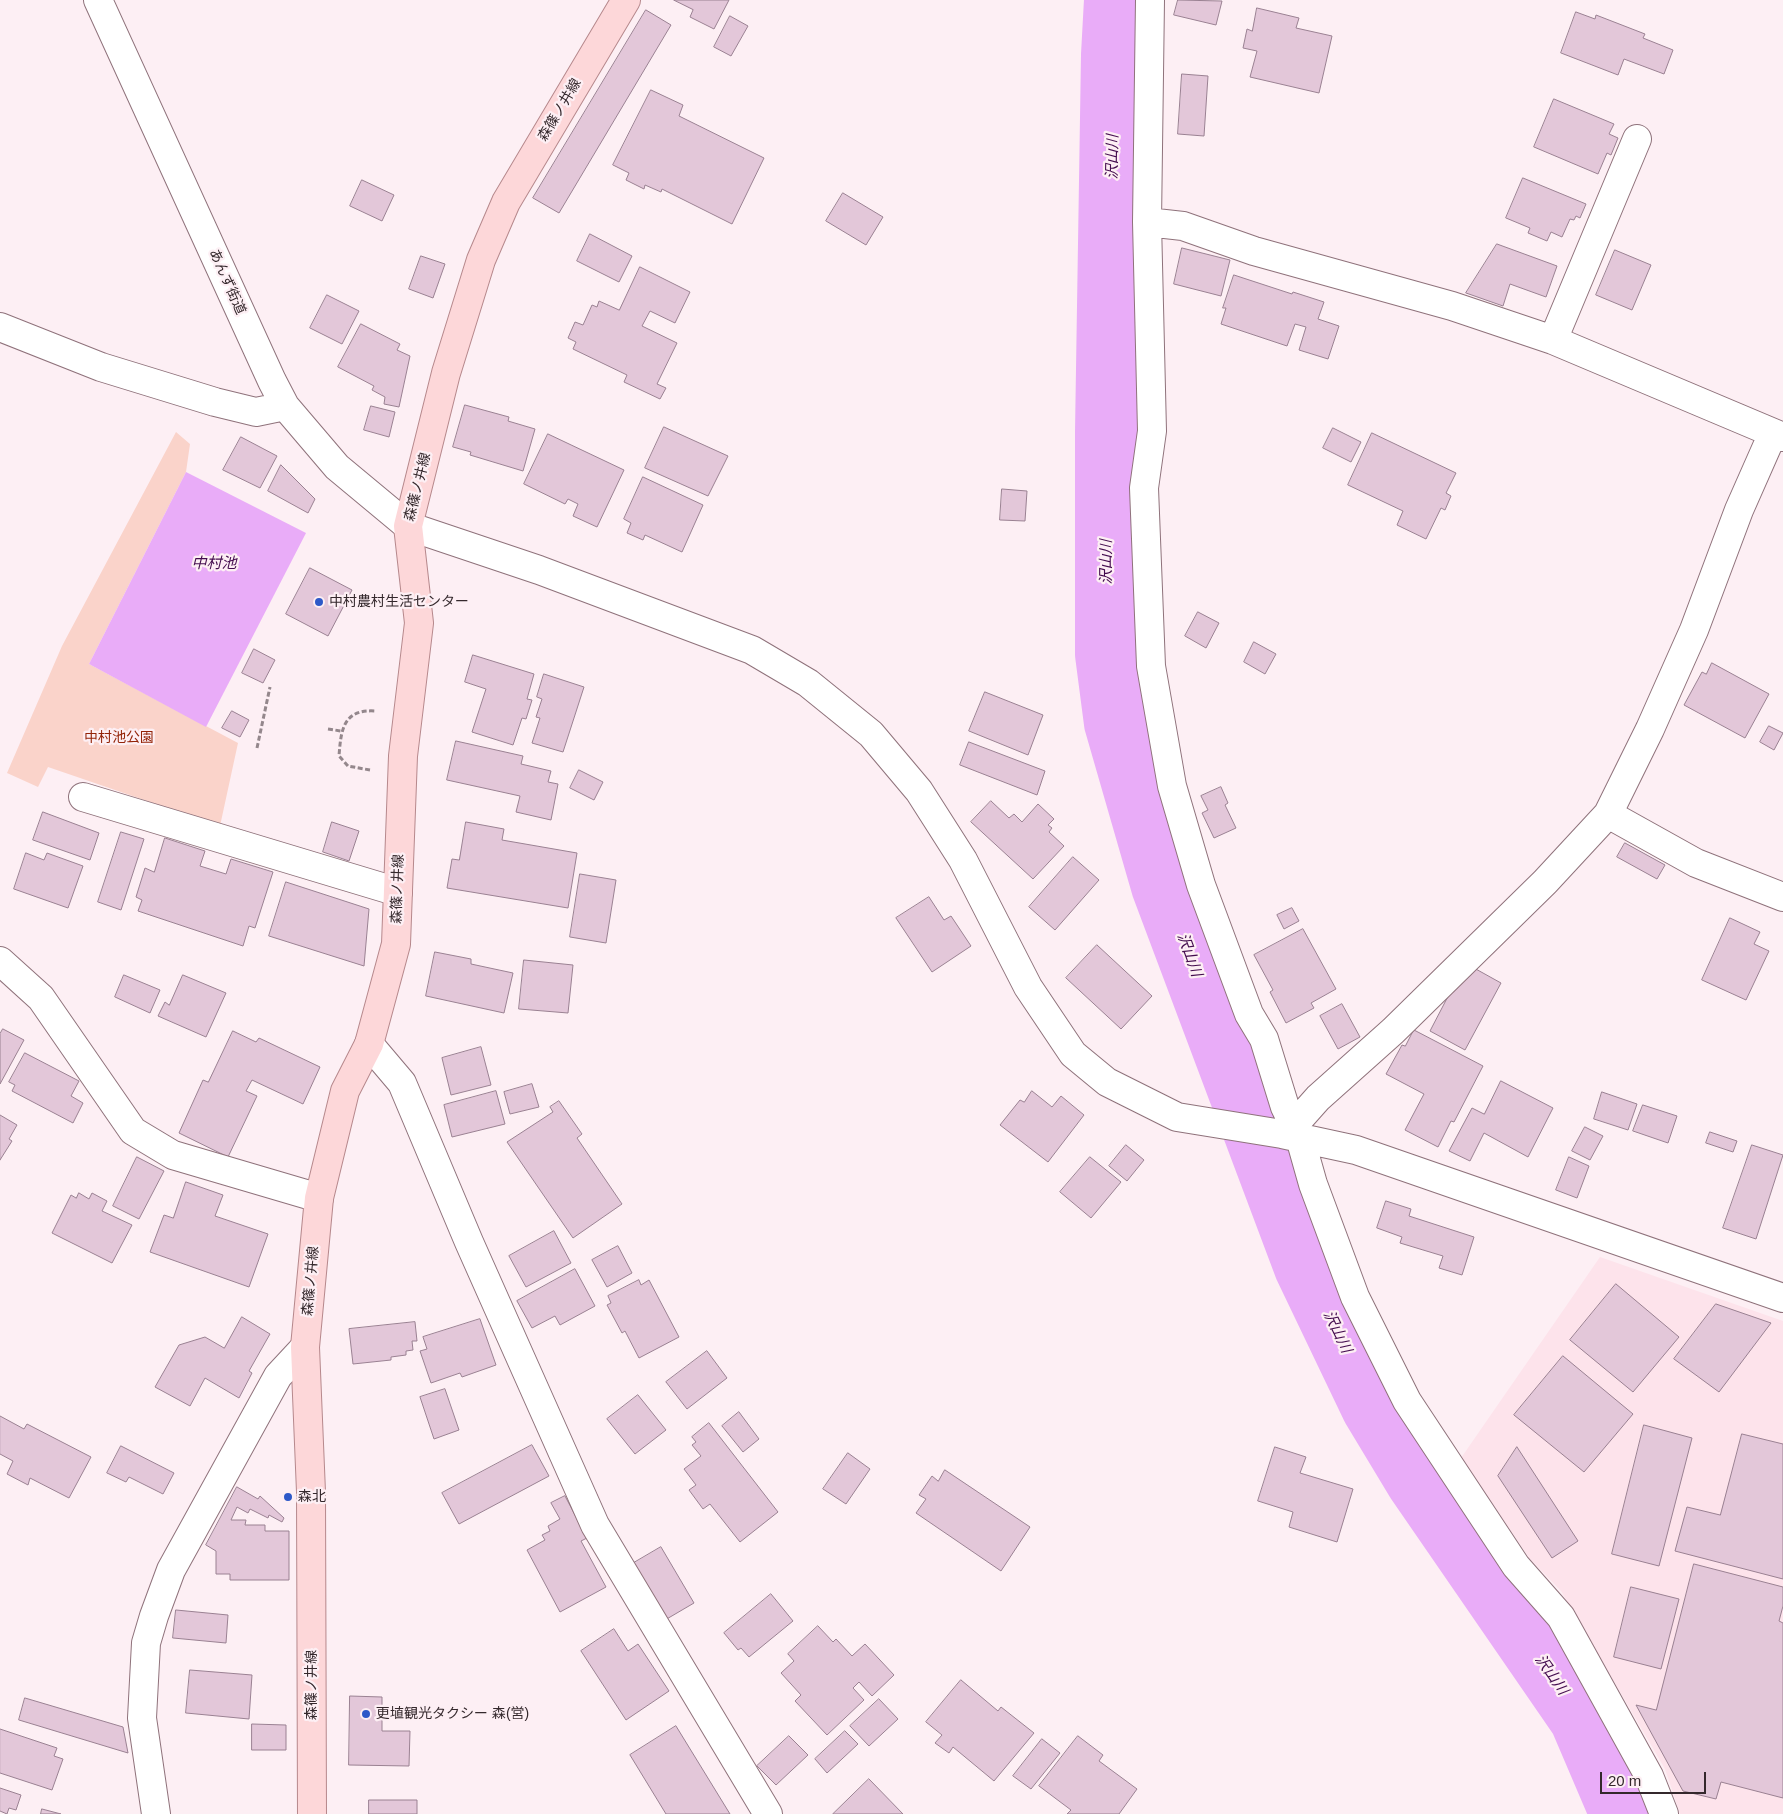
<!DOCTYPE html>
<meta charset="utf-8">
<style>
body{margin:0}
#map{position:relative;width:1783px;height:1814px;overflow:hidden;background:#fdeff4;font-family:Helvetica,sans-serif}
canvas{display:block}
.scale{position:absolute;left:1600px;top:1772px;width:106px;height:22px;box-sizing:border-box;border:2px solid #34282c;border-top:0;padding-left:6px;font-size:15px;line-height:18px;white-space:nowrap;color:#34282c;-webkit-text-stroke:4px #fdeff4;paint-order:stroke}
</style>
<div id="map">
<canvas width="1783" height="1814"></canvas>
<div class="scale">20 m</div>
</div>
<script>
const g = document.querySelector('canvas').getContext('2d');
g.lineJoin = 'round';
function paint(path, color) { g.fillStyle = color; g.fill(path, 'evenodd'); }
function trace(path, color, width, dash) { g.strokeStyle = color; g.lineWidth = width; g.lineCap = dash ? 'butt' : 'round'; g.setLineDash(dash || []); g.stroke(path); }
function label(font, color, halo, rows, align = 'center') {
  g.font = font + ' Helvetica,"Noto Sans JP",sans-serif'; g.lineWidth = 4.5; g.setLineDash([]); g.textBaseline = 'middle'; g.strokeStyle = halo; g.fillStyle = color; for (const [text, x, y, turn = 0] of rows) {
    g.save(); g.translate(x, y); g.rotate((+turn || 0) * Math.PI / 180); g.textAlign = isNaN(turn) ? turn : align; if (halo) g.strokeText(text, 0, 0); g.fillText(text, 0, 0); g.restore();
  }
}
paint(new Path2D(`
 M 1600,1257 L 1783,1321 L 1783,1814 L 1680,1814 L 1665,1769 L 1561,1591 L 1530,1559 L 1461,1458 Z`), '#fde3eb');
paint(new Path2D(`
 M 176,432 L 190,444 L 186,472 L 89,664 L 238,743 L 220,826 L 48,767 L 38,787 L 7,773 L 62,646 Z`), '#fad3ca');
paint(new Path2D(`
 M 186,472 L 306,533 L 206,727 L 89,664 Z`), '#e9acf8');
trace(new Path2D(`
 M 1116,0 L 1113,55 L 1107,432 L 1107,654 L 1116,723 L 1163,886 L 1306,1267 L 1373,1407 L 1417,1480 L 1581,1718 L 1622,1814`), '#e9acf8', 64);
const building = new Path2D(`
 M 674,0 L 729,0 L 714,29 L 690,17 L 693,10 Z
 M 1178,0 L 1222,1 L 1216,25 L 1174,15 Z
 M 1257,8 L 1299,18 L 1296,28 L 1332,36 L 1319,93 L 1250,77 L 1257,51 L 1243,48 L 1247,29 L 1252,31 Z
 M 646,10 L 671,25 L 559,213 L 533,198 Z
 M 1576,12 L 1595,19 L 1596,15 L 1645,34 L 1643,38 L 1673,50 L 1664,74 L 1624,59 L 1618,75 L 1561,53 Z
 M 730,16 L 748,26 L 731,56 L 714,47 Z
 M 1182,74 L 1208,76 L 1204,136 L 1178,134 Z
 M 651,90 L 683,105 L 679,116 L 764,158 L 732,224 L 662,189 L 661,192 L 645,185 L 644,189 L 626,180 L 629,173 L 613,165 Z
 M 1554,99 L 1614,124 L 1609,134 L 1618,138 L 1611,155 L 1607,153 L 1598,174 L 1534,147 Z
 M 1523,178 L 1586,204 L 1580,218 L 1576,216 L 1574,220 L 1570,219 L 1562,237 L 1551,232 L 1547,241 L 1528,233 L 1530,228 L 1506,218 Z
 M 362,180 L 394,195 L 382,221 L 350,206 Z
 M 843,193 L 883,217 L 866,245 L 826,221 Z
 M 590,234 L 632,256 L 619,282 L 577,261 Z
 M 1497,244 L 1557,266 L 1546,297 L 1510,284 L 1503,306 L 1466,293 Z
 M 1182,248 L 1230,260 L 1221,296 L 1174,284 Z
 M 1615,250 L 1651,265 L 1632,310 L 1596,295 Z
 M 421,256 L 445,264 L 433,298 L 409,289 Z
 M 640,267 L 690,292 L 675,323 L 650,311 L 642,326 L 677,343 L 657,384 L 666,388 L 660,399 L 624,382 L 627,375 L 573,349 L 576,342 L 568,338 L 575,322 L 583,325 L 592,305 L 597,307 L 599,301 L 619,310 Z
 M 1234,275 L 1292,294 L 1293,292 L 1324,302 L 1318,319 L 1339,326 L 1328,359 L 1299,350 L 1306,327 L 1295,324 L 1287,346 L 1221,324 L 1226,308 L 1223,308 Z
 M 327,295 L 359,311 L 342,344 L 310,328 Z
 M 361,324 L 400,344 L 397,350 L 410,356 L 399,407 L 384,404 L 385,397 L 372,390 L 374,386 L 338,367 Z
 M 465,405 L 509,417 L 508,421 L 535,429 L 523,471 L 470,455 L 471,452 L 453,447 Z
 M 371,406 L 395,412 L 389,437 L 364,430 Z
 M 664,427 L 728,456 L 708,496 L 645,468 Z
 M 1333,428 L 1361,442 L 1351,462 L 1323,448 Z
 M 1372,433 L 1456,473 L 1446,493 L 1451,496 L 1445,510 L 1441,508 L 1426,539 L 1397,525 L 1403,511 L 1348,485 Z
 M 548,434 L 624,470 L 597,527 L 573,516 L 578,504 L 568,499 L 565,504 L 524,484 Z
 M 241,437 L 277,456 L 260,488 L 223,470 Z
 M 281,465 L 315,499 L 308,513 L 268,491 Z
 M 643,477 L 703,505 L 682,552 L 645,535 L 643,540 L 627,533 L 631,523 L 624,519 Z
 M 1002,489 L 1027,491 L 1025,521 L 1000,520 Z
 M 310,568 L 352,590 L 328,636 L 286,614 Z
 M 1198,612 L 1219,623 L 1206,648 L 1185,636 Z
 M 1254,642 L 1276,654 L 1265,674 L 1244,662 Z
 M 254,649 L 275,660 L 263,683 L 242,673 Z
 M 473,655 L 534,674 L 527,699 L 532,700 L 526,719 L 522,718 L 513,745 L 472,732 L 486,689 L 465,682 Z
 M 1712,663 L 1769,694 L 1745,738 L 1684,705 L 1702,672 L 1706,674 Z
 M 544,674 L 584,687 L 563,752 L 532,743 L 540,718 L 536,717 L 542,699 L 537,697 Z
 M 985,692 L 1043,715 L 1028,755 L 969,731 Z
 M 232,711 L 249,720 L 240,737 L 222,728 Z
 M 1769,726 L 1783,733 L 1774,750 L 1760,742 Z
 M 456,741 L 523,756 L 521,764 L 551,771 L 548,782 L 558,784 L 551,820 L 516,812 L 520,796 L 447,780 Z
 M 969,742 L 1045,771 L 1037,795 L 960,765 Z
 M 579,770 L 603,782 L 594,800 L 570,788 Z
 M 1221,787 L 1228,803 L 1225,805 L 1236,828 L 1214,838 L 1202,813 L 1208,810 L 1201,796 Z
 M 991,801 L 1009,818 L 1014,814 L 1022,822 L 1038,804 L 1054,819 L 1048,825 L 1052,828 L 1049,832 L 1064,846 L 1033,879 L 971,822 Z
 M 43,812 L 99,833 L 90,860 L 33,840 Z
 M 332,822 L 359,831 L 349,861 L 323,852 Z
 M 466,822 L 504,829 L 502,840 L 577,853 L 568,908 L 447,888 L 452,859 L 459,860 Z
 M 121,832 L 144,839 L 121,910 L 98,902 Z
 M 165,838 L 205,851 L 200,866 L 226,874 L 231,859 L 273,872 L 255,928 L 249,926 L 243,946 L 138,911 L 142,900 L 136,897 L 145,868 L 154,872 Z
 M 1625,843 L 1665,865 L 1657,879 L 1617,857 Z
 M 26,853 L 44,860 L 47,853 L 83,866 L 68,908 L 14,889 Z
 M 1073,857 L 1099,880 L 1055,930 L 1029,907 Z
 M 580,874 L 616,880 L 606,943 L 570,937 Z
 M 286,882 L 369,909 L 364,966 L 269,936 Z
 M 929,897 L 944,920 L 951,916 L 971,946 L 932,972 L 896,918 Z
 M 1292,908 L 1299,921 L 1284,929 L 1277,915 Z
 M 1730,918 L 1760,932 L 1754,944 L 1769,951 L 1746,1000 L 1702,980 Z
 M 1303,929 L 1336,989 L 1311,1003 L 1314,1008 L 1286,1023 L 1270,992 L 1273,990 L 1254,955 Z
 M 1097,945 L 1152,996 L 1121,1029 L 1066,978 Z
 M 435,952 L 471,959 L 471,964 L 513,973 L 504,1013 L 426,996 Z
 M 524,960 L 573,965 L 568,1013 L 519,1009 Z
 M 1474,968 L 1501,983 L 1465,1050 L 1430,1031 L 1456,981 Z
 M 124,975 L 160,990 L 150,1013 L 115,997 Z
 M 183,975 L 226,993 L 206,1037 L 158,1016 L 165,1002 L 169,1005 Z
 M 1342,1004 L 1360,1037 L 1338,1049 L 1320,1016 Z
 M 3,1029 L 24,1040 L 0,1084 L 0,1034 Z
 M 1414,1030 L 1483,1066 L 1454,1122 L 1451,1121 L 1438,1147 L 1405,1130 L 1424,1094 L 1386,1074 L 1402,1045 L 1405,1046 Z
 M 233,1031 L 256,1042 L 259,1038 L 320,1067 L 303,1104 L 252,1080 L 246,1091 L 257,1096 L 228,1157 L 179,1133 L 203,1080 L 208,1082 Z
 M 481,1047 L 491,1085 L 451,1095 L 442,1058 Z
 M 25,1053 L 79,1081 L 71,1096 L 83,1103 L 73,1123 L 12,1091 L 15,1085 L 9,1082 Z
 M 1501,1081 L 1553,1108 L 1528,1157 L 1484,1133 L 1470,1161 L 1449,1151 L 1472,1108 L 1484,1114 Z
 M 532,1084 L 539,1107 L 510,1114 L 504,1092 Z
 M 496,1091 L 505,1124 L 452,1137 L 444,1105 Z
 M 1032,1091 L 1052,1107 L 1061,1096 L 1084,1115 L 1048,1162 L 1000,1125 L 1020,1100 L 1024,1102 Z
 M 1602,1092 L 1637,1104 L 1628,1130 L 1594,1119 Z
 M 559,1101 L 582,1134 L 577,1138 L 622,1204 L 573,1238 L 507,1142 L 553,1112 L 550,1107 Z
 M 1643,1105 L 1677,1116 L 1668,1143 L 1633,1131 Z
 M 0,1115 L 17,1125 L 9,1139 L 12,1141 L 0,1160 Z
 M 1585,1127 L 1603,1136 L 1590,1160 L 1572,1151 Z
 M 1710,1132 L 1737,1141 L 1733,1152 L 1706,1143 Z
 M 1126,1145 L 1144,1160 L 1127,1181 L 1109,1166 Z
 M 1752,1145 L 1783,1155 L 1756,1239 L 1723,1228 Z
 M 137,1157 L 164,1171 L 139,1219 L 113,1206 Z
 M 1090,1157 L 1121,1182 L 1091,1218 L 1060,1192 Z
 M 1569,1157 L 1589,1166 L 1577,1198 L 1556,1190 Z
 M 186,1182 L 223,1195 L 215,1216 L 268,1234 L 249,1287 L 150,1252 L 164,1215 L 173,1218 Z
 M 79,1193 L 89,1199 L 92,1193 L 107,1201 L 102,1211 L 132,1225 L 112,1263 L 52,1233 L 71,1195 L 76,1198 Z
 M 1386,1201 L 1411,1209 L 1409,1216 L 1474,1237 L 1462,1275 L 1439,1268 L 1443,1256 L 1400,1243 L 1402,1237 L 1377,1228 Z
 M 554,1231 L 571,1263 L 526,1287 L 509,1256 Z
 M 618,1246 L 632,1273 L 607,1287 L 592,1260 Z
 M 575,1269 L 595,1306 L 560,1325 L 555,1316 L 532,1328 L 517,1301 Z
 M 639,1280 L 641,1285 L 649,1280 L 679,1337 L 639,1358 L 625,1331 L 622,1333 L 607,1305 L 611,1303 L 608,1296 Z
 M 1616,1284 L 1679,1337 L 1633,1392 L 1570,1340 Z
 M 1716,1304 L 1771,1323 L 1719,1392 L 1674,1359 Z
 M 242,1317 L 270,1334 L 249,1371 L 252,1373 L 239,1398 L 205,1378 L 190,1406 L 155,1387 L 179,1345 L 205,1337 L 224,1348 Z
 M 480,1319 L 496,1365 L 462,1377 L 460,1373 L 431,1383 L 420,1351 L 427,1349 L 423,1337 Z
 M 415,1322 L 417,1341 L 412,1341 L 413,1350 L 406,1351 L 406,1355 L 391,1357 L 391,1360 L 353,1364 L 349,1329 Z
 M 707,1351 L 727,1378 L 687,1409 L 666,1382 Z
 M 1563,1356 L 1633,1414 L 1584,1472 L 1514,1415 Z
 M 445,1389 L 459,1430 L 434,1439 L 420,1397 Z
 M 638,1395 L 666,1430 L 635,1454 L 607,1419 Z
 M 739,1412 L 759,1439 L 743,1452 L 722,1426 Z
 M 0,1416 L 24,1429 L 27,1424 L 91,1457 L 69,1498 L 30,1478 L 28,1485 L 7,1474 L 13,1461 L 0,1454 Z
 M 709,1423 L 778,1512 L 740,1542 L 710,1504 L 703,1509 L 689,1490 L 696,1485 L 684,1469 L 701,1456 L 692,1445 L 696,1442 L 692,1437 Z
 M 1644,1425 L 1692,1438 L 1659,1566 L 1612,1554 Z
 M 1742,1434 L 1783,1444 L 1783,1579 L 1675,1551 L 1687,1507 L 1720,1515 Z
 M 532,1445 L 549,1476 L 459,1524 L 442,1493 Z
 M 121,1446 L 174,1473 L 163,1494 L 129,1477 L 126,1482 L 107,1473 Z
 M 1275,1447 L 1306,1457 L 1300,1473 L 1353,1489 L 1337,1542 L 1289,1527 L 1293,1512 L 1258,1501 Z
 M 1517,1447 L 1578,1541 L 1552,1558 L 1498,1476 Z
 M 848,1453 L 870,1469 L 846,1504 L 823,1489 Z
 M 945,1470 L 1030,1527 L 1001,1571 L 916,1513 L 926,1499 L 919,1495 L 932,1476 L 938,1481 Z
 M 237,1487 L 258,1499 L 260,1496 L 284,1518 L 282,1522 L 269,1515 L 268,1518 L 250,1509 L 248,1513 L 237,1507 L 231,1520 L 246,1520 L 245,1525 L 265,1525 L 265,1531 L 289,1531 L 289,1580 L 230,1580 L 230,1574 L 216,1574 L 216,1551 L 206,1545 Z
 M 565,1496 L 587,1538 L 581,1541 L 606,1587 L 560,1612 L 527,1550 L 545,1540 L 542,1535 L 550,1531 L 548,1526 L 560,1519 L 551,1503 Z
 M 661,1547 L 694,1603 L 665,1620 L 632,1564 Z
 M 1694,1564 L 1783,1587 L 1783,1606 L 1779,1621 L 1783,1623 L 1783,1798 L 1721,1782 L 1716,1799 L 1683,1791 L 1636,1705 L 1656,1710 Z
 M 1631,1587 L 1679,1599 L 1661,1669 L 1614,1657 Z
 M 771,1594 L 793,1621 L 749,1657 L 741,1648 L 738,1650 L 724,1633 Z
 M 176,1610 L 228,1615 L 226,1643 L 173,1638 Z
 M 818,1626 L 833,1642 L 836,1639 L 852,1656 L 865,1644 L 894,1675 L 872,1696 L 859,1682 L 853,1688 L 864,1700 L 827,1735 L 795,1701 L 801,1695 L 781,1673 L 794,1661 L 788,1654 Z
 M 614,1629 L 628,1651 L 638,1644 L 669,1691 L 626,1720 L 581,1651 Z
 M 190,1670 L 252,1675 L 249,1719 L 186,1713 Z
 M 961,1680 L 998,1711 L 1001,1707 L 1034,1733 L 994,1781 L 953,1747 L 949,1753 L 935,1743 L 942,1735 L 926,1722 Z
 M 350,1696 L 382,1697 L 382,1731 L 410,1731 L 409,1766 L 349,1765 Z
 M 25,1698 L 123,1727 L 128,1753 L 19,1720 Z
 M 879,1699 L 898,1719 L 869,1746 L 850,1726 Z
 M 252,1724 L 286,1725 L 286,1750 L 252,1750 Z
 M 676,1726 L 730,1814 L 666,1814 L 630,1755 Z
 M 0,1729 L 57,1748 L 54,1756 L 63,1759 L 52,1790 L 0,1773 Z
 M 845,1731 L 858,1744 L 827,1773 L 815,1759 Z
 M 789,1736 L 808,1755 L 776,1785 L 757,1766 Z
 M 1078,1736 L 1103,1755 L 1099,1761 L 1137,1789 L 1119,1814 L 1067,1814 L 1071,1810 L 1039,1786 Z
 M 1042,1739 L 1060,1753 L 1031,1789 L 1013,1776 Z
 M 869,1779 L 903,1814 L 833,1814 Z
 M 0,1788 L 21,1795 L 16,1810 L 9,1808 L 7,1814 L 0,1811 Z
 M 369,1800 L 417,1800 L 417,1814 L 369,1814 Z
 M 42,1809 L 61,1814 L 41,1814 Z`);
paint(building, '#e3c7d9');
trace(building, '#9a8192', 1);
const minor = new Path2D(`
 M 98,0 L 272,381 L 285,406 L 337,467 L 408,526 L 539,570 L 752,650 L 808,683 L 871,734 L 919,791 L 963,860 L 1028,987 L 1073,1054 L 1107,1082 L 1177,1117 L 1282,1134 L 1356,1150 L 1783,1298
 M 1150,0 L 1147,222 L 1152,431 L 1144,488 L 1151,666 L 1172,786 L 1201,885 L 1249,1014 L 1264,1039 L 1285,1107 L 1300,1138 L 1313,1184 L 1355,1297 L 1407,1401 L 1516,1566 L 1561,1617 L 1649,1776 L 1664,1814
 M 1147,222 L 1183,226 L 1254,251 L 1452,306 L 1553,340 L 1783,437
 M 0,327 L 101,367 L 215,402 L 256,412 L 285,406
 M 1553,340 L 1637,139
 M 83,797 L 398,892
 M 1608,814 L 1696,863 L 1783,897
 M 0,961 L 41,998 L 133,1131 L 173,1155 L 319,1198
 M 369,1044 L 402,1083 L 469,1242 L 595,1525 L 768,1814
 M 1294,1125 L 1318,1098 L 1393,1031 L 1545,882 L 1608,814 L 1650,729 L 1694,630 L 1739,510 L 1773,433
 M 156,1814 L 142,1718 L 146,1643 L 154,1616 L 171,1570 L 278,1376 L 305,1347`);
const major = new Path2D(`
 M 312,1814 L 311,1492 L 305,1347 L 319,1198 L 345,1091 L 369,1044 L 396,944 L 403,756 L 419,623 L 408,526 L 446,373 L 481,260 L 506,202 L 626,0`);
trace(minor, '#8f727b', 30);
trace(major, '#b6888c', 30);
trace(new Path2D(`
 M 328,729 L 341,731
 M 257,748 L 270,687
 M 370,770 L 348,766 L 339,756 C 341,730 343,709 375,711`), '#94878c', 3, [5, 2.5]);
trace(minor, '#fff', 28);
trace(major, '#fdd7d9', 28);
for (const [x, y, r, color] of [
 [319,602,5,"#2d59c8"],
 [288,1497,5,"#2d59c8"],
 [366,1714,5,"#2d59c8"]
]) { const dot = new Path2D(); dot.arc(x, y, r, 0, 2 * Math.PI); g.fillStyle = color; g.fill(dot); trace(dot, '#fdeff4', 2); }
label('14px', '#34282c', '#fdeff4', [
 ["森篠ノ井線",560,110,-59],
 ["あんず街道",227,282,66],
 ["森篠ノ井線",418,487,-76],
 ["森篠ノ井線",398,889,-88],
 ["森篠ノ井線",311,1281,-85],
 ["森篠ノ井線",312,1685,-90]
]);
label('14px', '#34282c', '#fdeff4', [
 ["中村農村生活センター",329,602],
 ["森北",298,1497],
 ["更埴観光タクシー 森(営)",376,1714]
], 'left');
label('14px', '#932307', '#fdeff4', [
 ["中村池公園",119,738]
]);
label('italic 15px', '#430b4e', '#fdeff4', [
 ["沢山川",1113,157,-89],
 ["沢山川",1107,562,-90],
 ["中村池",214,564],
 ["沢山川",1189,955,70],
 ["沢山川",1337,1332,64],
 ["沢山川",1551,1675,55]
]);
</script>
